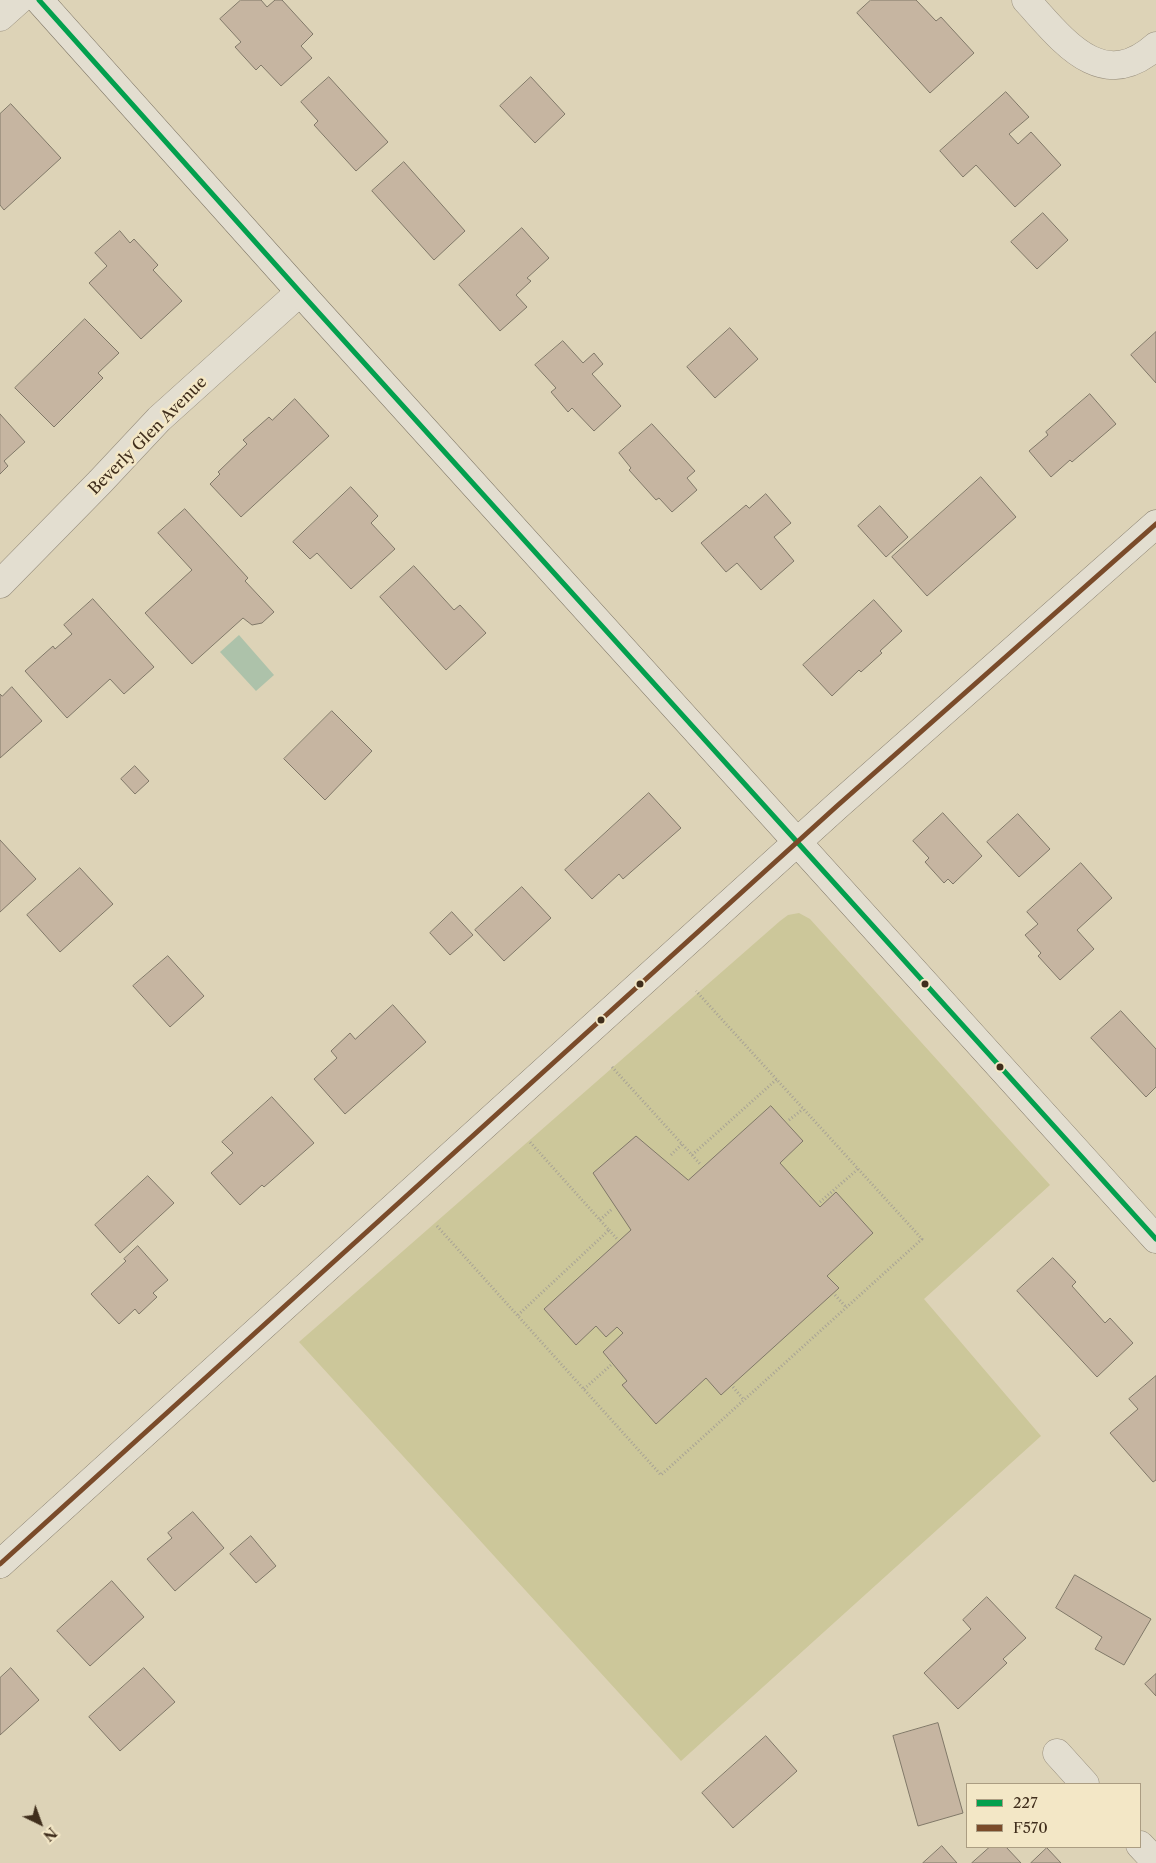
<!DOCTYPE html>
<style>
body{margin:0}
#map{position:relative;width:1156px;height:1863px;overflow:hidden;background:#ddd3b7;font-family:"Libre Caslon Text",serif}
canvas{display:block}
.legend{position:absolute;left:966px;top:1783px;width:175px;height:65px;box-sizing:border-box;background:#f3e7c6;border:1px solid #ab9d82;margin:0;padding:6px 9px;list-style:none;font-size:15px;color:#402e1c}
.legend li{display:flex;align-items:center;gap:10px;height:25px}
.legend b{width:25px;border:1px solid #ab9d82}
.north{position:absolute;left:15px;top:1798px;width:50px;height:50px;-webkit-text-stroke:4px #f3e7c6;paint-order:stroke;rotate:138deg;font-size:14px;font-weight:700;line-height:20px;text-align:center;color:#402e1c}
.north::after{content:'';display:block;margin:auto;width:18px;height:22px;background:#402e1c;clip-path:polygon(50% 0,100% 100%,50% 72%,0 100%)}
</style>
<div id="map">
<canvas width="1156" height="1863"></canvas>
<ul class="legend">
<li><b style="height:6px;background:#03a04e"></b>227</li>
<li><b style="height:6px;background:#7a4b2a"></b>F570</li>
</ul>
<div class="north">N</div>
</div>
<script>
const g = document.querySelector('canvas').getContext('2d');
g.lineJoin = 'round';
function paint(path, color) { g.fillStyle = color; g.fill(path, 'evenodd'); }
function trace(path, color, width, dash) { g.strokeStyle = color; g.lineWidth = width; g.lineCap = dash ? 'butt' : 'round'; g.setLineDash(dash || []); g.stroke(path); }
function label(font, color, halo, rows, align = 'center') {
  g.font = font + ' "Libre Caslon Text",serif'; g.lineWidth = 5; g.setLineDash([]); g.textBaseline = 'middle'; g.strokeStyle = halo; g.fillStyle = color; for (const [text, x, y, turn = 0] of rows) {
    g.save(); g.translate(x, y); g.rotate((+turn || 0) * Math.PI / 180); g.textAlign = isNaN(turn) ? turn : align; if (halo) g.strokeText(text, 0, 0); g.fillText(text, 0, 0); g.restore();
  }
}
paint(new Path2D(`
 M 799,913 L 810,919 L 1050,1185 L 924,1299 L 1041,1436 L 681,1761 L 299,1342 L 780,921 L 788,915 Z`), '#ccc79a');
paint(new Path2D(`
 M 239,635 L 274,675 L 256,691 L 220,652 Z`), '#adc2aa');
const building = new Path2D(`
 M 241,0 L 261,0 L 267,7 L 275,0 L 282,0 L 313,34 L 301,46 L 312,58 L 281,86 L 261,65 L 256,70 L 235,47 L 241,42 L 220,19 Z
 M 871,0 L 916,0 L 936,21 L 941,17 L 974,53 L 930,93 L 857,13 Z
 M 329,77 L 388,142 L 356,171 L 314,125 L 318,121 L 301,102 Z
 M 531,77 L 565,114 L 535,143 L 500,106 Z
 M 1006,92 L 1029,117 L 1009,134 L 1018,144 L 1031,132 L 1061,165 L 1015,207 L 976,165 L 963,177 L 940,151 Z
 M 11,104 L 61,158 L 4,210 L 0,205 L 0,114 Z
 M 404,162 L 465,231 L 434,260 L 372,191 Z
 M 1043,213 L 1068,240 L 1037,269 L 1011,242 Z
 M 522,228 L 549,258 L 527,278 L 531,281 L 516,295 L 527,307 L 500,331 L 459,285 Z
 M 120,231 L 130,243 L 134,239 L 158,265 L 153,270 L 182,301 L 141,339 L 89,283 L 107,266 L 95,253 Z
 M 85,319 L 119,353 L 98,373 L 103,378 L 54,427 L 15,388 Z
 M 730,328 L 758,359 L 715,398 L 687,367 Z
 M 1156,332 L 1156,383 L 1131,355 Z
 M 563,341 L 583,363 L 594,353 L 603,364 L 592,374 L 621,406 L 594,431 L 572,408 L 568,412 L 551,392 L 556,388 L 535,365 Z
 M 1090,394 L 1116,424 L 1072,462 L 1070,460 L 1051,477 L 1029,451 L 1048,435 L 1046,432 Z
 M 295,399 L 329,436 L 241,517 L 210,484 L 220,474 L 218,472 L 247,444 L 243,440 L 269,417 L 272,420 Z
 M 0,414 L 25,442 L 4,461 L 8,466 L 0,474 Z
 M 652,424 L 695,471 L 687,478 L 697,490 L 672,512 L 659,498 L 656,500 L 629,470 L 631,468 L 619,453 Z
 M 981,477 L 1016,517 L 927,596 L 892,557 Z
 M 351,487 L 378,516 L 371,523 L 395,549 L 351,589 L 317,553 L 310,559 L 293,542 Z
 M 766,494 L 791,523 L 774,537 L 794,561 L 761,590 L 737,563 L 726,572 L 701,543 L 746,505 L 749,508 Z
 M 880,506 L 908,537 L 886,557 L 858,526 Z
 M 185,509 L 248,578 L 245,581 L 274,612 L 262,623 L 252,625 L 243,618 L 192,664 L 145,613 L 192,570 L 158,533 Z
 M 414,566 L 454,610 L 460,605 L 486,633 L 446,670 L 380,597 Z
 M 93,599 L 154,667 L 124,694 L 110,679 L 67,718 L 25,671 L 53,646 L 55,649 L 72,634 L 64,625 Z
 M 874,600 L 902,631 L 880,651 L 882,653 L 861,672 L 859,670 L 832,696 L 803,665 Z
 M 12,687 L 42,721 L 0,758 L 0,694 L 2,696 Z
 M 332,711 L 372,751 L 325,800 L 284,759 Z
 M 135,766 L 149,781 L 135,794 L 121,779 Z
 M 649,793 L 681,828 L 623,879 L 619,874 L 592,899 L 565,870 Z
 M 943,813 L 982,856 L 953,884 L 948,879 L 944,883 L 925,862 L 929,858 L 913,841 Z
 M 1018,814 L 1050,849 L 1019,877 L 987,842 Z
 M 0,840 L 36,879 L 0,912 Z
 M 1081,863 L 1112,898 L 1077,930 L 1094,949 L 1060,980 L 1038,956 L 1041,953 L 1025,935 L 1038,924 L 1027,912 Z
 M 80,868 L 113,904 L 60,952 L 27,915 Z
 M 522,887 L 551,918 L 504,961 L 475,930 Z
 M 452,912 L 473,935 L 450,955 L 430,933 Z
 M 168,956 L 204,996 L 170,1027 L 133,986 Z
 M 393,1005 L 426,1042 L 345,1114 L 314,1079 L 337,1058 L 331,1051 L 350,1033 L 355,1039 Z
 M 1121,1011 L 1156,1049 L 1156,1087 L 1146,1097 L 1091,1038 Z
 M 272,1097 L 314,1143 L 264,1187 L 262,1185 L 240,1205 L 211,1173 L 233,1153 L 222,1142 Z
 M 771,1106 L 803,1141 L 780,1163 L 820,1207 L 836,1192 L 873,1233 L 827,1276 L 839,1288 L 721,1395 L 706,1378 L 656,1424 L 622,1385 L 627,1381 L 603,1352 L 623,1333 L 617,1327 L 606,1337 L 596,1326 L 576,1345 L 544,1309 L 631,1230 L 593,1173 L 636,1136 L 688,1180 Z
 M 148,1176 L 174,1203 L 120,1253 L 95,1225 Z
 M 138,1246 L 168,1280 L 153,1293 L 157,1297 L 139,1314 L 135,1309 L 119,1324 L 91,1294 L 126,1261 L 124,1259 Z
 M 1053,1258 L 1076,1282 L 1072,1286 L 1105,1323 L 1110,1318 L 1133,1343 L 1097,1377 L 1017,1291 Z
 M 1156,1376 L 1156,1480 L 1153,1482 L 1110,1433 L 1138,1409 L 1129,1399 Z
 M 193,1512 L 224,1548 L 175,1591 L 147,1559 L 172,1538 L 168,1533 Z
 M 251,1536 L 276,1566 L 256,1583 L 230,1554 Z
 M 1075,1575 L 1151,1619 L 1124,1665 L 1095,1649 L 1102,1637 L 1056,1608 Z
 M 112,1581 L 144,1617 L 90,1666 L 57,1631 Z
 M 987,1597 L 1026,1638 L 1003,1659 L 1007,1663 L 958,1709 L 924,1673 L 971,1629 L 963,1620 Z
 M 11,1668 L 39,1700 L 0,1735 L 0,1678 Z
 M 144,1668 L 175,1702 L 120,1751 L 89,1717 Z
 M 1156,1674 L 1156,1696 L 1145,1684 Z
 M 938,1723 L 963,1813 L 918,1826 L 893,1736 Z
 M 766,1736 L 797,1771 L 733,1828 L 702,1793 Z
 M 942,1846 L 957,1863 L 923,1863 Z
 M 990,1847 L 1006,1847 L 1021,1863 L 972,1863 Z
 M 1047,1848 L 1061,1863 L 1031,1863 Z`);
paint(building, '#c6b5a1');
trace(building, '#807868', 1);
const minor = new Path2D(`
 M 1026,0 C 1062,39 1101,95 1156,46
 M 0,17 L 19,0
 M 0,584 L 100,482 L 159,419 L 300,292
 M 1057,1753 L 1085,1784
 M 1140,1845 L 1156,1862`);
const secondary = new Path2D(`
 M 39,0 L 300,292 L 1156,1239
 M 0,1564 L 837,806 L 1156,524`);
trace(minor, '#978e7d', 29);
trace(secondary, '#807868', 29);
trace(new Path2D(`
 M 612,1067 L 692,1155 L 777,1079
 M 789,1120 L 803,1109
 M 671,1155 L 682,1144
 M 692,1155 L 700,1164
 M 820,1202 L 858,1169
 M 600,1220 L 612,1209
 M 437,1226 L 661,1475 L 922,1239 L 696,991
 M 609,1230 L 617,1239
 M 835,1295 L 846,1307
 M 518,1315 L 609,1230 L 530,1142
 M 733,1387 L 744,1400
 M 584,1389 L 611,1365`), '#a7a295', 3, [1, 2.5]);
trace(minor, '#e3ded0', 28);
trace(secondary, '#e3ded0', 28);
trace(new Path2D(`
 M 39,0 L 300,292 L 1156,1239`), '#03a04e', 5);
trace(new Path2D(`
 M 0,1564 L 837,806 L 1156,524`), '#7a4b2a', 5);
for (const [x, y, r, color] of [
 [640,984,4.5,"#402e1c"],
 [925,984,4.5,"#402e1c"],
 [601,1020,4.5,"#402e1c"],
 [1000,1067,4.5,"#402e1c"]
]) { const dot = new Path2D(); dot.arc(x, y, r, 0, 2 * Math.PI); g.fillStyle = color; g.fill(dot); trace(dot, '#f3e7c6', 2); }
label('16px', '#402e1c', '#f3e7c6', [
 ["Beverly Glen Avenue",148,436,-45]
]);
</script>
